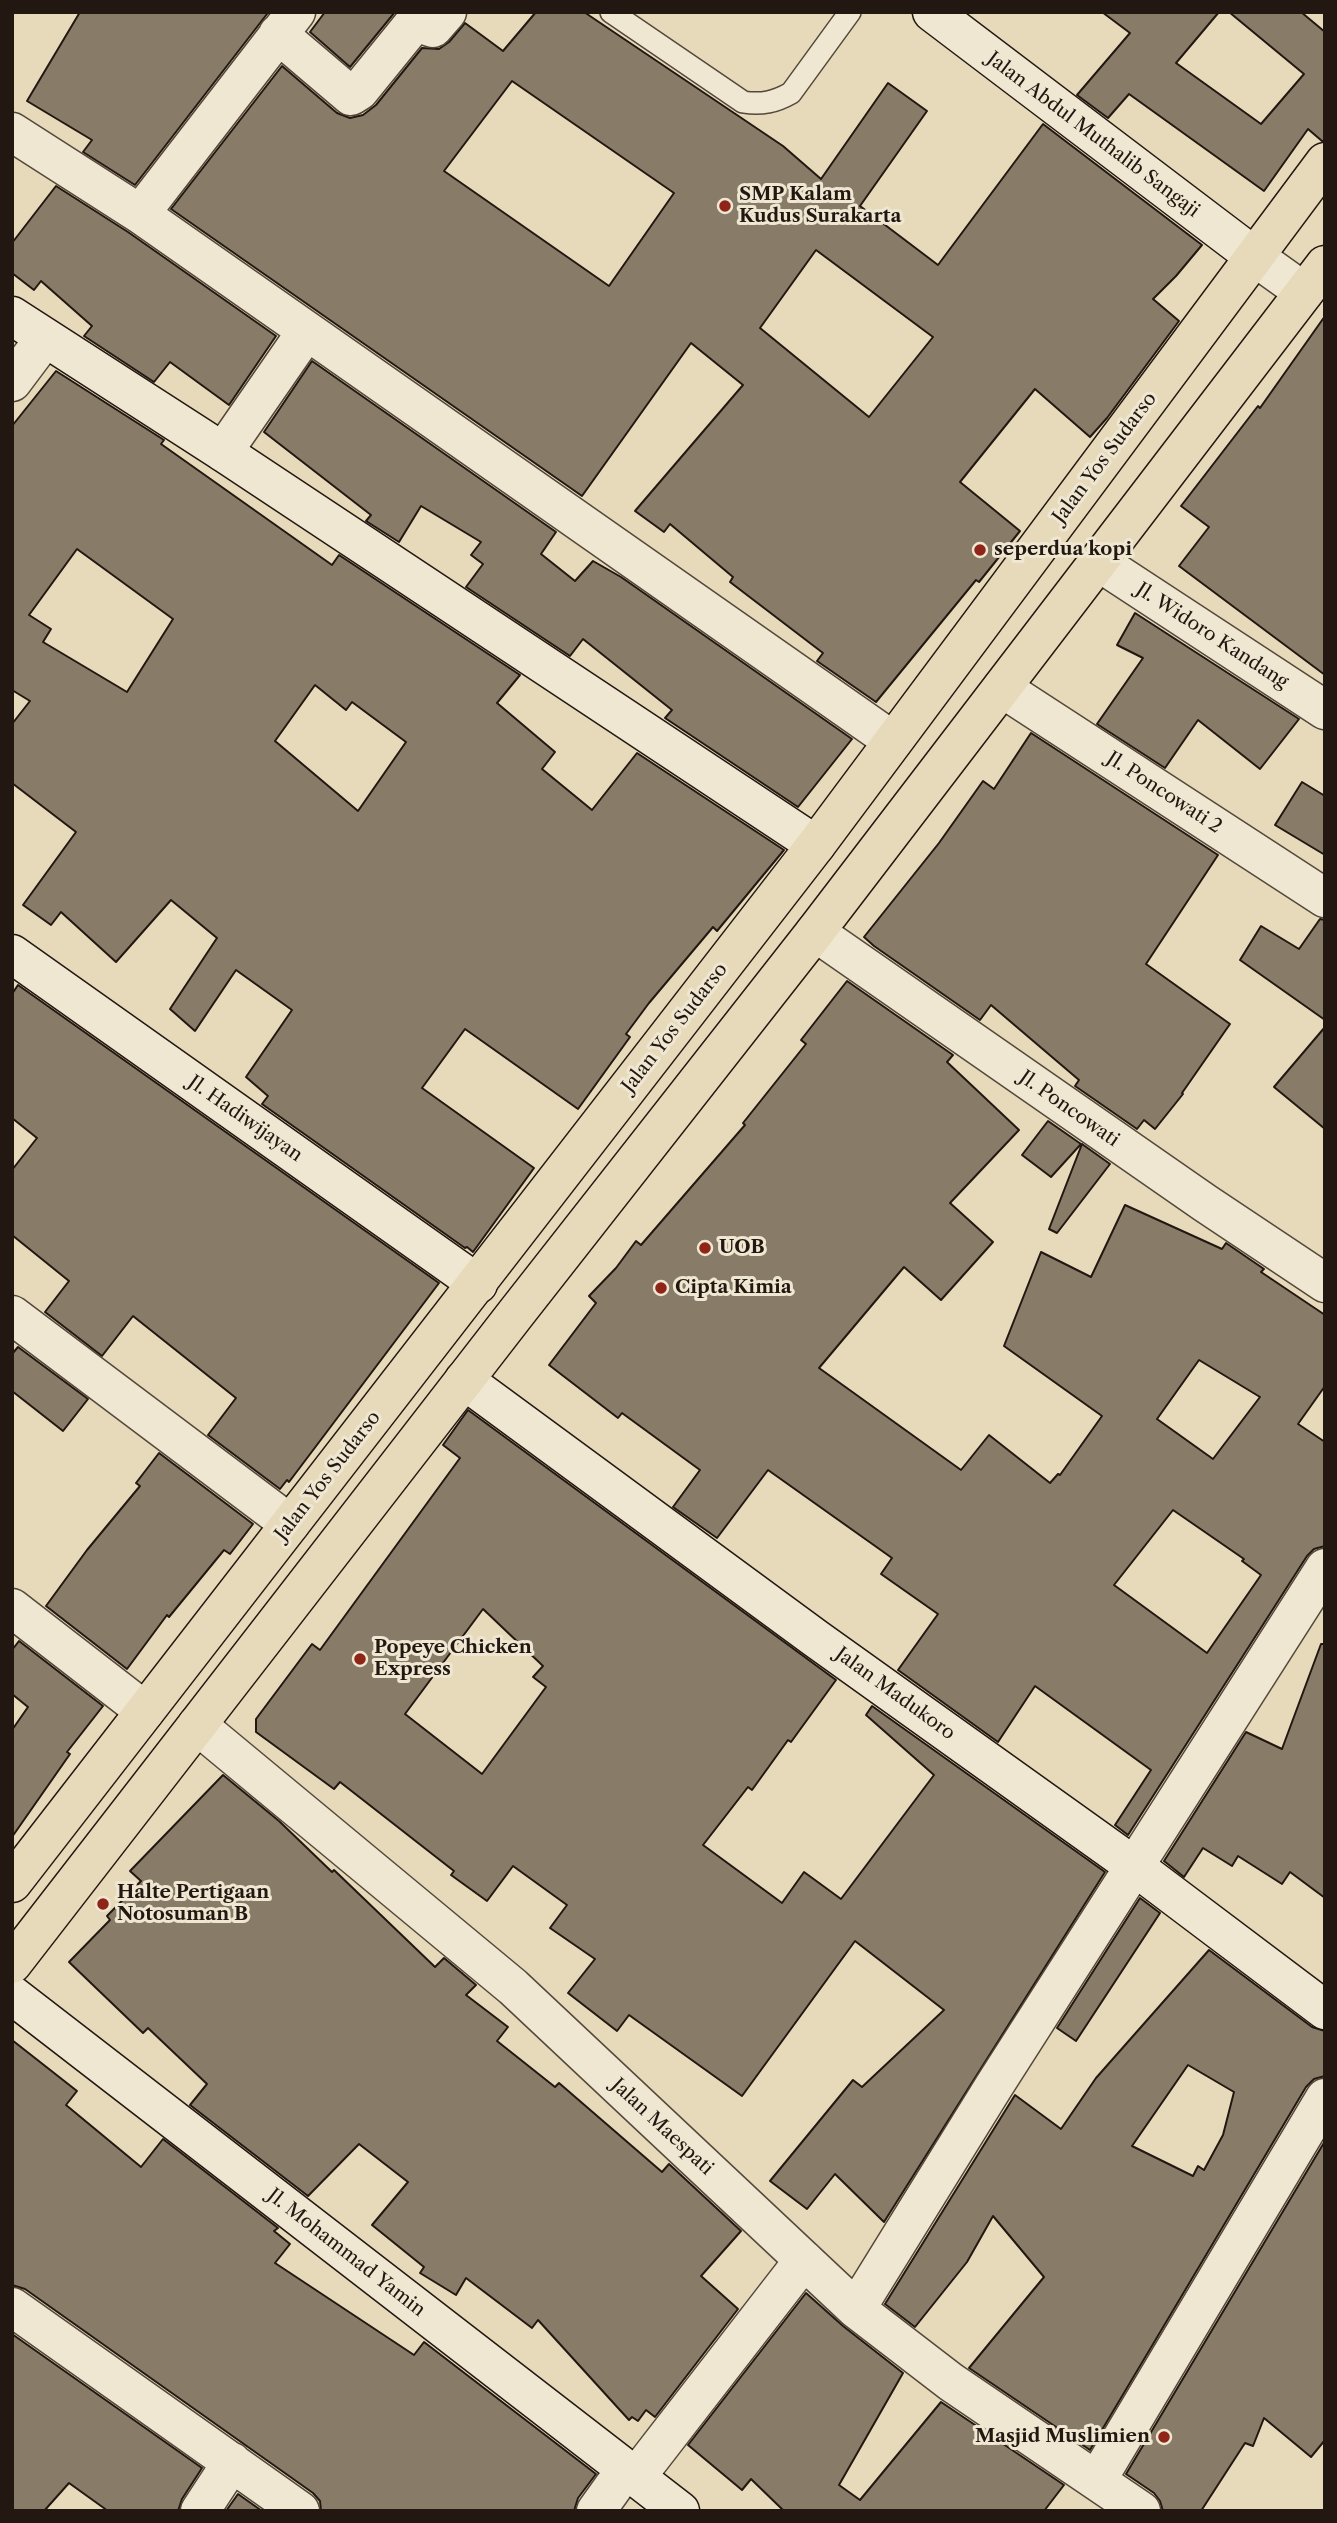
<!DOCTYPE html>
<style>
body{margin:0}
#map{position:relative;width:1337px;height:2523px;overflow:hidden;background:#e6daba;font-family:"Libre Caslon Text",serif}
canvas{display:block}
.frame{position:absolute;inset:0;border:14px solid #231711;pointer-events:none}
</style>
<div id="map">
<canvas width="1337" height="2523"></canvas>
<div class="frame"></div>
</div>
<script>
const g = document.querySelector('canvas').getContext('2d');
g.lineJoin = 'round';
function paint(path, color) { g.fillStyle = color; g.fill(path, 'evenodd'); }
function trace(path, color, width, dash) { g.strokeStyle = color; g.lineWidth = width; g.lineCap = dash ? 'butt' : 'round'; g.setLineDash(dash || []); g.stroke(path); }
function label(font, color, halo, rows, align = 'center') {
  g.font = font + ' "Libre Caslon Text",serif'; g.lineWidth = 6; g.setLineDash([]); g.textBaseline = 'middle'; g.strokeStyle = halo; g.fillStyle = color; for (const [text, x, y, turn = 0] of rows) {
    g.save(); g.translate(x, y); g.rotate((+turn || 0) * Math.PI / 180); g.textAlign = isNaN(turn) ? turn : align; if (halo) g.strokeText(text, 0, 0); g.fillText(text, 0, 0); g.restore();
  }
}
const building = new Path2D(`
 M 80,12 L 265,12 L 267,14 L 135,185 L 83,152 L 92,140 L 27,101 Z
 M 325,12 L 395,12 L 350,67 L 310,32 Z
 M 536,12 L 584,12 L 783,146 L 821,179 L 888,83 L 927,111 L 860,206 L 938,265 L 1043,124 L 1202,245 L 1176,276 L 1153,299 L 1179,321 L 1107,418 L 1090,437 L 1035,389 L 960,482 L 1020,531 L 979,582 L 976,580 L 876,702 L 817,661 L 823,653 L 730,582 L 733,577 L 670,524 L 664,532 L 635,511 L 743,385 L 691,343 L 582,496 L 171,209 L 282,66 L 337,113 L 350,118 L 363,115 L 376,105 L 422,48 L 439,49 L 449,42 L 465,23 L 503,51 ZM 512,81 L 674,193 L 609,286 L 444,171 ZM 816,250 L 933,337 L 869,417 L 760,328 Z
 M 1102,12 L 1219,12 L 1176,63 L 1261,124 L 1304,74 L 1229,12 L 1301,12 L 1325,32 L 1325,141 L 1322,141 L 1308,129 L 1264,191 L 1129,94 L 1108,118 L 1077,95 L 1130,33 Z
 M 56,186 L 128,232 L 276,336 L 229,405 L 170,362 L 154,382 L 84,336 L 92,326 L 41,281 L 34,290 L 12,273 L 12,243 Z
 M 1325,316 L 1325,675 L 1179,566 L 1209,527 L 1181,506 L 1258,406 L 1260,408 Z
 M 312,361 L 556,532 L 541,554 L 575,581 L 593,561 L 621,577 L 852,739 L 798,807 L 665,718 L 672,710 L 583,639 L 570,656 L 466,587 L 483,564 L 471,555 L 481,542 L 421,506 L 399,542 L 366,521 L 371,515 L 264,432 Z
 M 56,371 L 164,440 L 161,444 L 332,565 L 339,555 L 520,675 L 497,703 L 555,752 L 542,769 L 592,810 L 637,753 L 784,850 L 717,931 L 713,927 L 649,1003 L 626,1034 L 630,1037 L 578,1109 L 465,1029 L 422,1088 L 534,1168 L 473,1252 L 467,1247 L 465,1248 L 262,1104 L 268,1096 L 246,1077 L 292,1010 L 236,970 L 195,1031 L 170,1009 L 217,938 L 171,900 L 116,962 L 61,912 L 51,925 L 23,905 L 76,832 L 12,783 L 12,724 L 30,701 L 12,690 L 12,426 ZM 77,549 L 173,619 L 127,692 L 43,642 L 51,629 L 29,615 ZM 315,685 L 346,710 L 352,702 L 406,742 L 358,811 L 275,741 Z
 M 1135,613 L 1299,719 L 1260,769 L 1198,720 L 1165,768 L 1097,724 L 1143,658 L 1117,645 Z
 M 1031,733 L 1218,855 L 1146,964 L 1230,1024 L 1182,1093 L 1183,1094 L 1155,1129 L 1144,1120 L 1137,1129 L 1075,1086 L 1079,1080 L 991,1005 L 980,1020 L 874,946 L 864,937 L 939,843 L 983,781 L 994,789 Z
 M 1302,782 L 1325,796 L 1325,855 L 1275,825 Z
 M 1320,919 L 1325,920 L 1325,1020 L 1240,960 L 1261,926 L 1299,949 Z
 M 847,981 L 953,1055 L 947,1062 L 1019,1130 L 950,1203 L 993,1242 L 941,1300 L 904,1267 L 819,1368 L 961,1470 L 989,1435 L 1050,1483 L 1058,1474 L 1060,1475 L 1102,1416 L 1004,1346 L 1041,1252 L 1091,1277 L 1125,1205 L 1222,1249 L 1226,1243 L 1264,1269 L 1261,1272 L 1325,1315 L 1325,1386 L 1298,1424 L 1325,1442 L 1325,1546 L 1314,1549 L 1307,1556 L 1128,1835 L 1115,1825 L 1151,1770 L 1035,1686 L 998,1742 L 898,1670 L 938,1614 L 881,1574 L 892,1558 L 768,1470 L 717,1538 L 673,1507 L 700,1470 L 622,1413 L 618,1418 L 549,1365 L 596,1303 L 589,1296 L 616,1268 L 636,1241 L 641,1245 L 745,1125 L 743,1123 L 806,1044 L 801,1040 ZM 1199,1360 L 1260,1397 L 1213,1459 L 1157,1419 ZM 1173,1510 L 1244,1559 L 1242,1561 L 1261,1575 L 1207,1653 L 1114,1585 Z
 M 18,985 L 439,1283 L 289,1482 L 287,1480 L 280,1489 L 208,1435 L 236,1398 L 133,1316 L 102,1356 L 45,1312 L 69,1281 L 12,1235 L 12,1170 L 37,1138 L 12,1118 L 12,994 Z
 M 1325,1027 L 1325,1129 L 1274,1087 Z
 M 1048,1121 L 1081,1144 L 1051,1177 L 1022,1155 Z
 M 1082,1144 L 1110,1164 L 1057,1233 L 1049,1229 Z
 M 18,1347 L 88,1399 L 63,1431 L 12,1391 L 12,1354 Z
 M 468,1410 L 836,1680 L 791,1742 L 788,1740 L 752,1790 L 748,1787 L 703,1845 L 782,1903 L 804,1872 L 841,1899 L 934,1775 L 866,1715 L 872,1706 L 1105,1872 L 884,2222 L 835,2174 L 807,2209 L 770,2181 L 853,2080 L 862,2087 L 944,2010 L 855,1941 L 742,2096 L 629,2015 L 617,2031 L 568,1993 L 595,1959 L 550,1928 L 567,1905 L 513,1866 L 487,1901 L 451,1875 L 454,1871 L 340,1782 L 334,1789 L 256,1732 L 256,1719 L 312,1644 L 320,1650 L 460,1458 L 443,1445 ZM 483,1609 L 543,1666 L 533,1677 L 546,1687 L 482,1774 L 405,1714 Z
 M 159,1453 L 253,1524 L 230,1554 L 224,1550 L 169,1617 L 167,1615 L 127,1669 L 46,1606 L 87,1550 L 140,1486 L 136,1483 Z
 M 19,1641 L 103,1706 L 67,1752 L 70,1754 L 12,1837 L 12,1730 L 28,1707 L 12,1694 L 12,1650 Z
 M 1321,1644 L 1325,1644 L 1325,1898 L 1290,1872 L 1282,1884 L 1238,1856 L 1232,1866 L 1203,1848 L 1184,1877 L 1164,1861 L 1246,1732 L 1282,1749 Z
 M 223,1775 L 279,1821 L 332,1872 L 334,1870 L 435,1967 L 444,1958 L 476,1985 L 466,1995 L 508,2027 L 497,2041 L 555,2087 L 559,2083 L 662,2172 L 669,2164 L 741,2231 L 701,2276 L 738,2309 L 655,2417 L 646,2410 L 638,2421 L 632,2417 L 629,2420 L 538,2320 L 532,2328 L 466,2278 L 456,2295 L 420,2273 L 424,2267 L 372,2225 L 408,2182 L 359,2144 L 308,2196 L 190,2105 L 207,2084 L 148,2028 L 143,2033 L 69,1962 L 110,1920 L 107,1916 L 141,1881 L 130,1871 Z
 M 1140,1898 L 1160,1913 L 1076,2041 L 1057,2028 Z
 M 1209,1950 L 1312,2027 L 1325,2031 L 1325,2076 L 1314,2079 L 1306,2087 L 1090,2450 L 969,2368 L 1044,2277 L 993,2216 L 967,2262 L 915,2327 L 885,2304 L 1015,2095 L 1061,2129 L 1096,2078 ZM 1188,2065 L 1234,2092 L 1223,2135 L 1204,2170 L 1198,2166 L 1193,2176 L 1132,2146 Z
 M 12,2040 L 77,2091 L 66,2105 L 141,2167 L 163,2139 L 278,2228 L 274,2231 L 290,2244 L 275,2263 L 414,2355 L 424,2342 L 596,2474 L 578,2498 L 574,2511 L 321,2511 L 320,2501 L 313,2493 L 25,2289 L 12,2285 Z
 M 1325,2141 L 1325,2440 L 1311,2457 L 1264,2418 L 1253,2446 L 1245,2443 L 1201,2511 L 1163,2511 L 1160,2501 L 1154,2493 L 1126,2474 Z
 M 806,2293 L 843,2326 L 903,2373 L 839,2485 L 860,2500 L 941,2402 L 1064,2485 L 1044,2511 L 784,2511 L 751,2479 L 742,2490 L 688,2445 Z
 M 12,2334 L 202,2468 L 182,2499 L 178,2511 L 108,2511 L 69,2483 L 44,2511 L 12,2511 Z
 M 238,2494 L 262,2511 L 226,2511 Z`);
paint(building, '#887c69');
trace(building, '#231711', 2);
const lane = new Path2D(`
 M 611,12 L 743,102 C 762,105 775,102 791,93 L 850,12`);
const street = new Path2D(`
 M 278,34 L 351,96 L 359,91 L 415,22 L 433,28 L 447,12
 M 12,132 L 140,214 L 893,741
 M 140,214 L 296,12
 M 1255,257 L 1304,292
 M 12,382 L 45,338
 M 223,452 L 306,332
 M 1099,562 L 1325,710
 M 1002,688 L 1325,898
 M 815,932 L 1205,1203 L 1325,1283
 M 12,1315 L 290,1524
 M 12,1608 L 145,1711
 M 197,1725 L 513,1987 L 856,2309 L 951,2382 L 1141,2511
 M 12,2307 L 300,2511
 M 856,2309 L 994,2086 L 1325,1568
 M 636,2477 L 804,2260
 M 1097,2480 L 1325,2098
 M 200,2511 L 232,2462
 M 596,2511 L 626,2469`);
const secondary = new Path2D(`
 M 932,12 L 1255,257
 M 12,316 L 223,452 L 816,845
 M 12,954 L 478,1284
 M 464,1380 L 815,1638 L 1134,1866 L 1325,2010
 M 12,1995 L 680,2511`);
const primary = new Path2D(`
 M 12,1883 L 816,845 L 1325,162
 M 12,1964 L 517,1312 L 815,932 L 1325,265`);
trace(lane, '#54483b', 24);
trace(street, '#54483b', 41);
trace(secondary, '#231711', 41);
trace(primary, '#231711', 41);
trace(lane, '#efe7d2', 21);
trace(street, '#efe7d2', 38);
trace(secondary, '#efe7d2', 38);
trace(primary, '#e6daba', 38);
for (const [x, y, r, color] of [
 [725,206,7,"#8f2418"],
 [980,550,7,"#8f2418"],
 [705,1248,7,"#8f2418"],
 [661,1288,7,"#8f2418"],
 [360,1659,7,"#8f2418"],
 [103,1904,7,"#8f2418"],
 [1164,2437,7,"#8f2418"]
]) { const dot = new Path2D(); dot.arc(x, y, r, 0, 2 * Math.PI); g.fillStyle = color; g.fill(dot); trace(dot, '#efe7d2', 2.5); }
label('19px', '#231711', '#efe7d2', [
 ["Jalan Abdul Muthalib Sangaji",1093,135,37],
 ["Jalan Yos Sudarso",1105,458,-53],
 ["Jl. Widoro Kandang",1212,636,33],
 ["Jl. Poncowati 2",1164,793,33],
 ["Jalan Yos Sudarso",675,1028,-52],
 ["Jl. Poncowati",1069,1109,35],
 ["Jl. Hadiwijayan",245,1119,35],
 ["Jalan Yos Sudarso",328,1476,-52],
 ["Jalan Madukoro",895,1694,36],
 ["Jalan Maespati",662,2127,43],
 ["Jl. Mohammad Yamin",346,2253,38]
]);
label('bold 19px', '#231711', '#efe7d2', [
 ["SMP Kalam",739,195],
 ["Kudus Surakarta",739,217],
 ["seperdua kopi",994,550],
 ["UOB",719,1248],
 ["Cipta Kimia",675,1288],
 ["Popeye Chicken",374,1648],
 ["Express",374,1670],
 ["Halte Pertigaan",117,1893],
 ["Notosuman B",117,1915],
 ["Masjid Muslimien",1150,2437,"right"]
], 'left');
</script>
